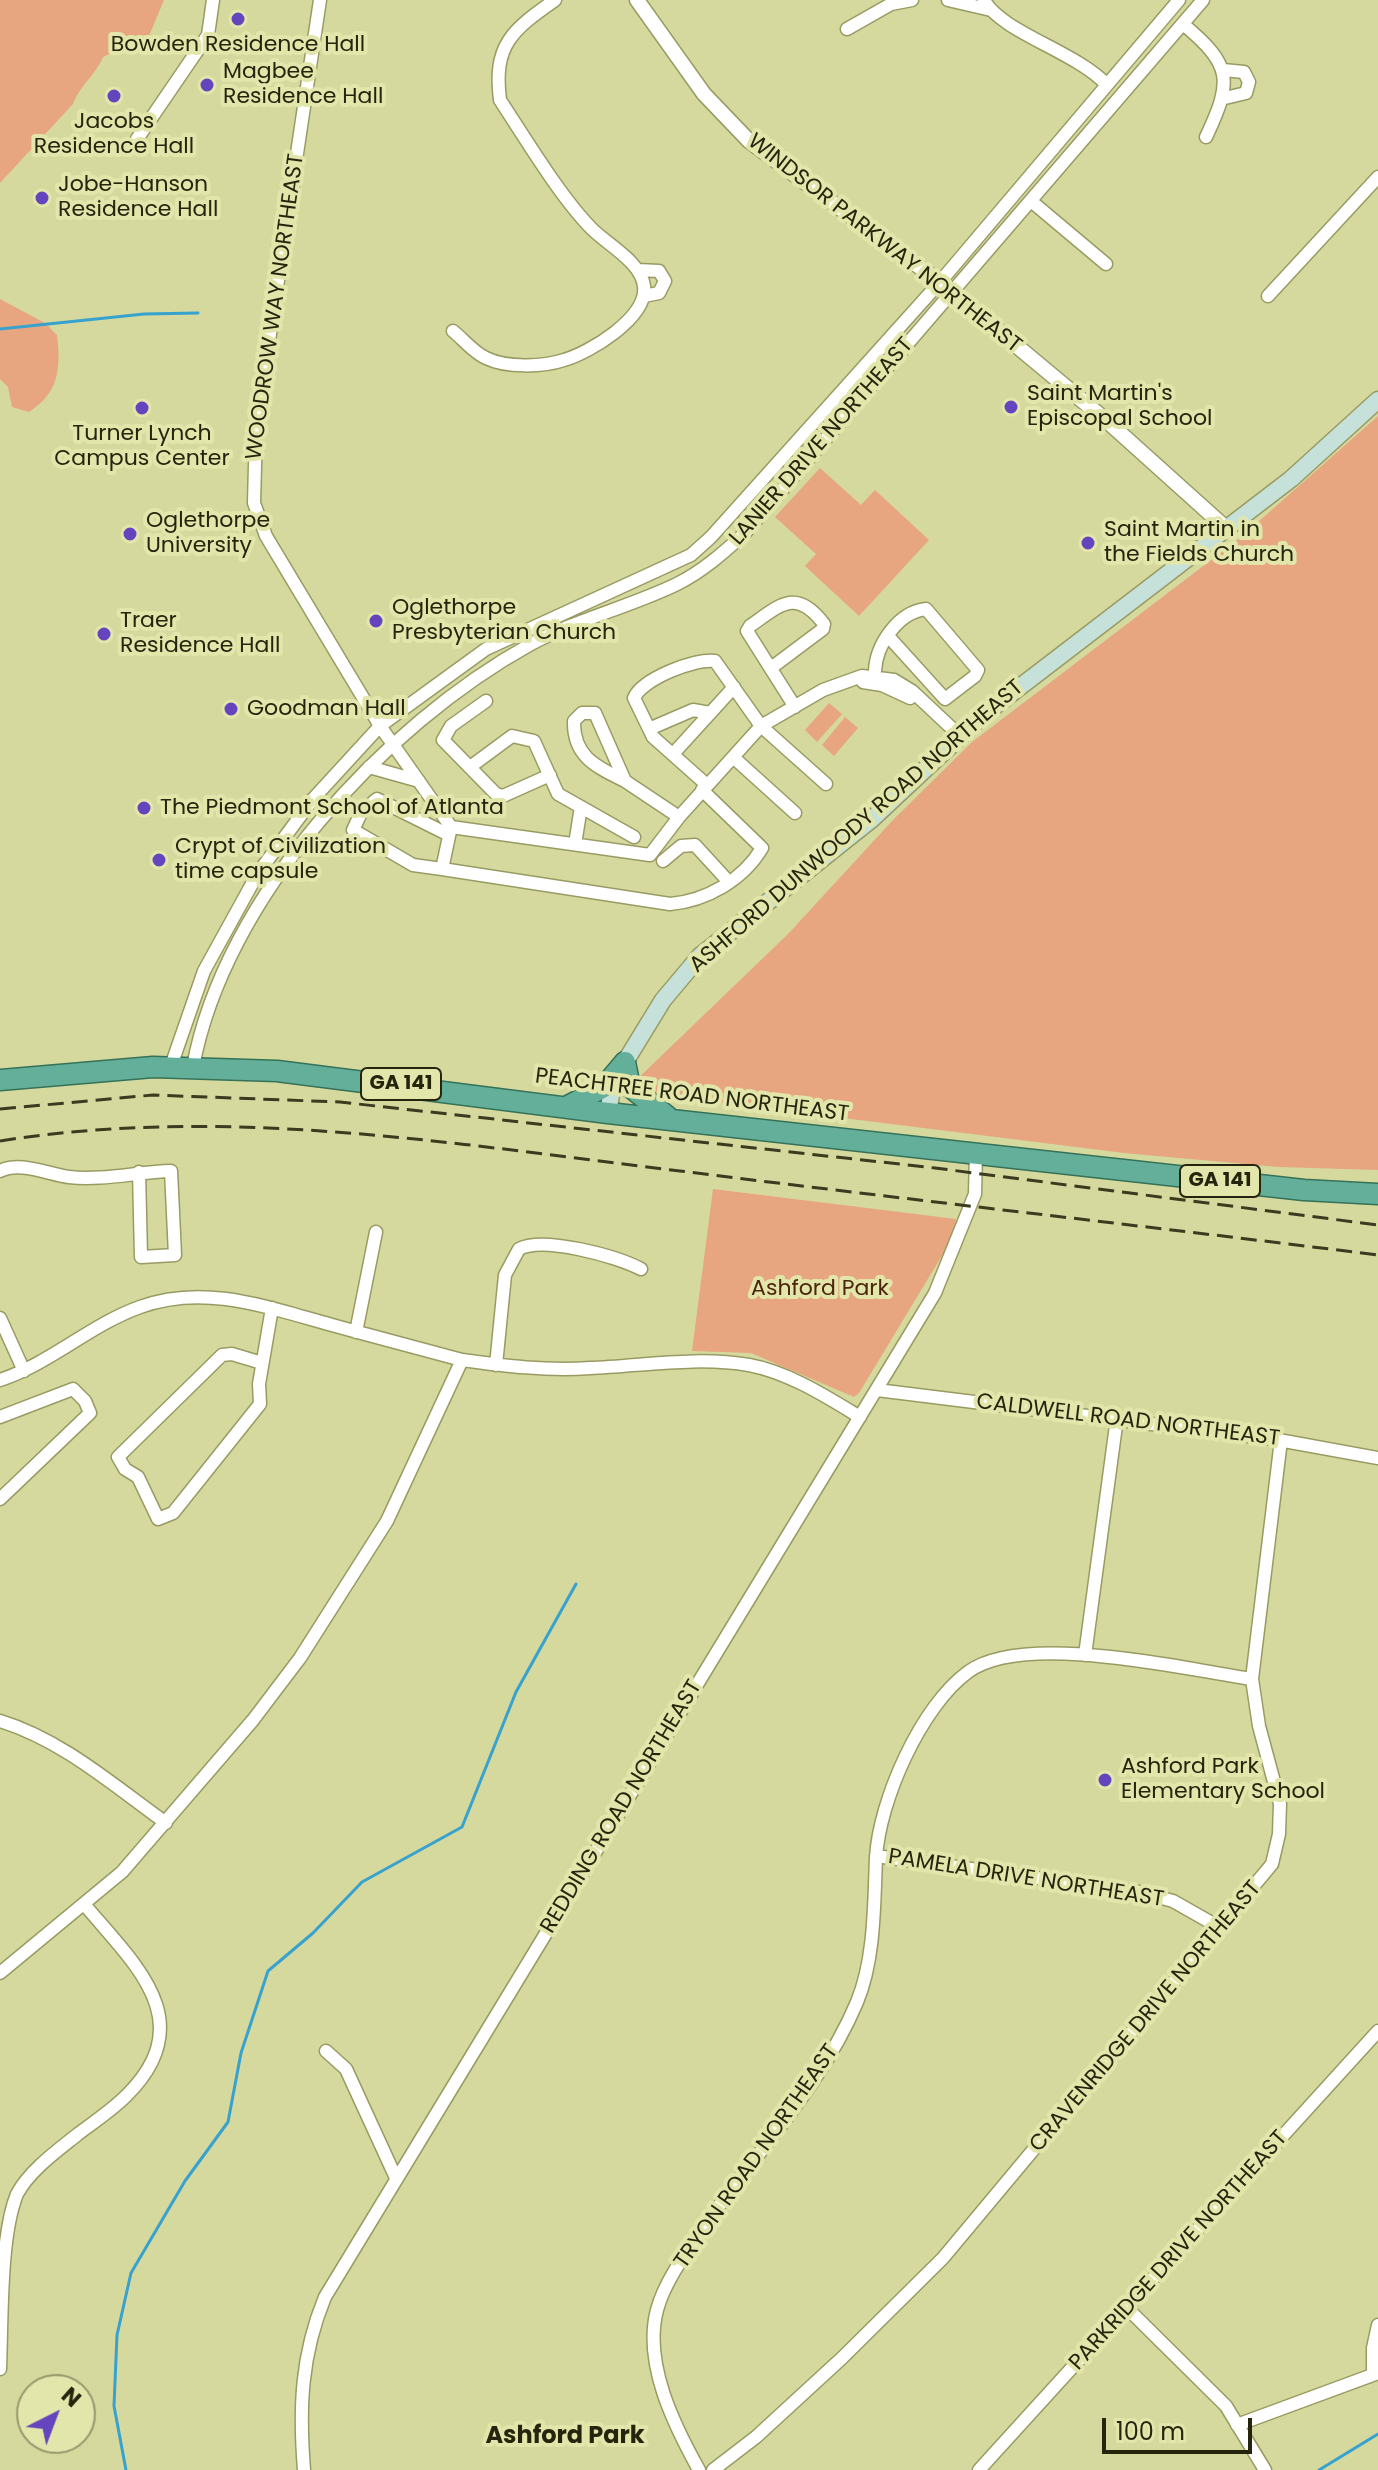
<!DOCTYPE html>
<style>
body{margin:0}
#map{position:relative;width:1378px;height:2470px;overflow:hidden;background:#d6d99e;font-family:Poppins,sans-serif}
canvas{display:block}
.north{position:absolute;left:16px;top:2374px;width:80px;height:80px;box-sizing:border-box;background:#e3e6ab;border:2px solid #97996c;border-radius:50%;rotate:42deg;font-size:22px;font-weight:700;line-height:32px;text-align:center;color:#25250e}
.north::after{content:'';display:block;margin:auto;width:28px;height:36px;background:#6545bd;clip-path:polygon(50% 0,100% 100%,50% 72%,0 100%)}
.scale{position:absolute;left:1102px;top:2418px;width:150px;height:36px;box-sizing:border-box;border:4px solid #25250e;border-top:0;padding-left:10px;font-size:24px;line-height:28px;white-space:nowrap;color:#25250e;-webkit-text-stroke:6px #e3e6ab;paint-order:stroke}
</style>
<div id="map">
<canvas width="1378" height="2470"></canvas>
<div class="north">N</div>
<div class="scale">100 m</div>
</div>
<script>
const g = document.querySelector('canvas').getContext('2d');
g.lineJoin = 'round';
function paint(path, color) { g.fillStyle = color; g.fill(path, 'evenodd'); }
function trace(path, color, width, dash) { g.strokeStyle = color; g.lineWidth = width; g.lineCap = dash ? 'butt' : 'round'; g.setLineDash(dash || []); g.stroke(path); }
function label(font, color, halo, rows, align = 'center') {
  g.font = font + ' Poppins,sans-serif'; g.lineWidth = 8; g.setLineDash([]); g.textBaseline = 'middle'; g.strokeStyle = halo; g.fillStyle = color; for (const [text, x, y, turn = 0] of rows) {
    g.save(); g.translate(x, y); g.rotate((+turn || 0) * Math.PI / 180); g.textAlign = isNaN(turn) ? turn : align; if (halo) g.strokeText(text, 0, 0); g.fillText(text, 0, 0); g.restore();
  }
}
paint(new Path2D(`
 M 0,0 L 164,0 L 149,36 L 103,57 C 95,76 80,85 73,104 L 0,183 Z
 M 0,299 L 45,323 L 57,335 C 61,368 59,393 29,412 L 12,407 L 8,387 L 0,379 Z
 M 1378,416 L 1378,1170 L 1278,1167 L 1124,1153 L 634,1092 L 630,1086 L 788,934 L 892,821 L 972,742 L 1240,538 Z
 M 820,468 L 861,505 L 875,490 L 929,540 L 859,616 L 805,566 L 816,554 L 775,517 Z
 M 829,703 L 842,714 L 817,742 L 805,730 Z
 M 845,717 L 858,728 L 834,756 L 822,745 Z
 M 713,1189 L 956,1219 L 952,1239 L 859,1393 L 854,1397 L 751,1353 L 692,1351 Z`), '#e7a580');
trace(new Path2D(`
 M 0,329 L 144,314 L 198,313
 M 126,2470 L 114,2406 L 117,2335 L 131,2273 L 185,2181 L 228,2122 L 241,2053 L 268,1971 L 313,1933 L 362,1882 L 462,1827 L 516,1692 L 576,1584
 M 1319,2470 L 1378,2434`), '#38a2cf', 3);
const minor = new Path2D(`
 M 320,0 L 256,427 L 254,503 L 266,536 L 380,726 L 451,827 L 650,855 L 679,817 L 761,726 L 823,690 L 862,676 L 894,680 L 912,691 L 959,735
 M 948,0 L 991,10
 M 984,0 C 1001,32 1077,52 1107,85
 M 1183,24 C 1232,65 1233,80 1206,137
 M 847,29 L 891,4 L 912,0
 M 1223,70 L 1244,72 L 1249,82 L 1246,93 L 1225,98
 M 137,139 L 208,35 L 213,0
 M 1031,201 L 1106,264
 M 638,270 L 659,271 L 665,281 L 659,293 L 644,296
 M 1268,296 L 1378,177
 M 453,331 C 463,339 474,353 486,358 C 506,368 543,367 564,360 C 589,353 648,318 644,286 C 641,262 608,245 592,229 C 561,198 525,138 500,100 C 493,45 512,30 555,0
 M 771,668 L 823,629 L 824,624 C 796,587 780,605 750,626 L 747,631 L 795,707
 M 875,671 C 876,645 898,612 926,609 L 978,670 L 975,676 L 945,699 L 888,636
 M 863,682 L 882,685 L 910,698
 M 486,701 L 451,726 L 443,740 L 496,794 L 503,796 L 550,775
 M 649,729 L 693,710 L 710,713
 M 673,754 L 734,687
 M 733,757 L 795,813
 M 369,767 L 419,781
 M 470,767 L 512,736 L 534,741 L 558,794 L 581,807
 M 625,781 C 597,767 573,757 574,721 L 582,713 L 595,713 L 625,781 L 679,817
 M 707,785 L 653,737 L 634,698 C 642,679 695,658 715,661 L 761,726 L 826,784
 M 449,835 L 377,799 L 361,813 L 353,830 L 413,865 L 442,869 L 451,827
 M 575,844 L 581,807 L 634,837
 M 663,861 L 681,846 L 695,845 L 728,881
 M 442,869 L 670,904 C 706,901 743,880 762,848 L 702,790
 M 171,1066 L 204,971 L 258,873 L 313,799 L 380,726 L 486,649 L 691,555 L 711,537 L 940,282 L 1179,0
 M 193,1067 C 224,898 384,725 531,644 C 577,619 630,607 677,584 C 703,571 723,553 744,534 L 1203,0
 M 0,1171 C 20,1161 47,1174 69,1177 C 101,1181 138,1172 171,1171 L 175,1255 L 141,1257 L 139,1172
 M 0,1318 L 24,1371
 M 356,1332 L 376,1232
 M 262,1363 L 232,1354 L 222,1355 L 118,1457 L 125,1469 L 138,1477 L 158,1519 L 173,1513 L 260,1404 L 259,1384 L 272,1308
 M 496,1365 L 505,1275 L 519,1249 C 543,1236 616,1256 641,1269
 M 0,1380 C 51,1363 90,1325 140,1307 C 205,1283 269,1308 332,1325 C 375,1337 418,1348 462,1360 C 505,1366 547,1371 590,1368 C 642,1366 697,1356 749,1365 C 788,1372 827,1397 860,1417
 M 877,1390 L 1273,1439 L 1378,1458
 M 0,1417 L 73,1389 L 85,1401 L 90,1413 L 0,1499
 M 1085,1655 L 1117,1418
 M 0,1721 C 62,1740 113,1785 166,1823
 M 876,1856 L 1139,1892 L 1173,1901 L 1217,1926
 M 0,1973 L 122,1872 L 253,1720 L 300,1658 L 387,1521 L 462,1360
 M 326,2051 L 346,2069 L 396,2178
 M 1125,2306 L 1226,2406 L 1265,2470
 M 0,2369 C 2,2319 0,2236 17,2194 C 30,2170 57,2151 78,2134 C 94,2122 112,2110 126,2096 C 202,2021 134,1964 84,1904
 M 1373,2375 L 1373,2348 L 1378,2325
 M 1237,2425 L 1378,2373
 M 304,2470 C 299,2408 301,2355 325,2297 L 935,1293 L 975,1194 L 976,1153
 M 699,2470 C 674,2425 643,2363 657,2310 C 664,2283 685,2254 701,2231 C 753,2155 821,2088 857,2002 C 875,1959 874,1903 876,1858 C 879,1801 921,1706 968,1672 C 1023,1631 1184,1669 1252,1679
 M 713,2470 L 756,2437 L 842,2358 L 943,2258 L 1272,1864 L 1279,1834 L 1280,1804 L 1259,1726 L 1252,1679 L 1281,1440
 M 979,2470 L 1378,2031`);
const tertiary = new Path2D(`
 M 637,0 L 704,94 L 749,141 L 940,282 L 1108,422 L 1227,529`);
const secondary = new Path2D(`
 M 608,1113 L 612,1089 L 625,1062 L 663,1000 L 700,956 L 872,819 L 982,716 L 1291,479 L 1378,400`);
const trunk = new Path2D(`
 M 625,1062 L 630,1087 L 667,1116
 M 0,1080 L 153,1067 L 277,1071 L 608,1113 L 1304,1190 L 1378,1194
 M 568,1106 L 604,1087 L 625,1062`);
trace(minor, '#999b63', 15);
trace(tertiary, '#999b63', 17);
trace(secondary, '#999b63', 19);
trace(trunk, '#357258', 23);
trace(minor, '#fff', 12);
trace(tertiary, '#fff', 14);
trace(secondary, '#c5e1d9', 16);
trace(trunk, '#64af9a', 20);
trace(new Path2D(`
 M 0,1109 L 153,1095 L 340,1102 L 935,1168 L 1378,1225
 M 0,1141 C 226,1105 455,1144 680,1171 C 912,1200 1145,1226 1378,1255`), '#3b3b1f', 3, [16, 8]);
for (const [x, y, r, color] of [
 [238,19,8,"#6545bd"],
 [207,85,8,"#6545bd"],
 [114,96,8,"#6545bd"],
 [42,198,8,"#6545bd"],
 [1011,407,8,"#6545bd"],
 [142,408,8,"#6545bd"],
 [130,534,8,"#6545bd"],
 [1088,543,8,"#6545bd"],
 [376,621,8,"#6545bd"],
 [104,634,8,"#6545bd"],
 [231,709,8,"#6545bd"],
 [144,808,8,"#6545bd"],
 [159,860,8,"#6545bd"],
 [1105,1780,8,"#6545bd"]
]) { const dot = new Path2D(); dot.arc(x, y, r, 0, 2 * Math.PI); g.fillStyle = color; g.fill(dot); trace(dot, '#e3e6ab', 3); }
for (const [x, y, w] of [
 [401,1084,80],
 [1220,1181,80]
]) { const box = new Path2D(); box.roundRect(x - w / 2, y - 16, w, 32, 6); g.fillStyle = '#e3e6ab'; g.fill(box); trace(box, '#25250e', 2); }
label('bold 20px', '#25250e', null, [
 ["GA 141",401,1084],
 ["GA 141",1220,1181]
]);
label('22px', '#25250e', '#e3e6ab', [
 ["Bowden Residence Hall",238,45,"center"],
 ["Magbee",223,72],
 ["Residence Hall",223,97],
 ["Jacobs",114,122,"center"],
 ["Residence Hall",114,147,"center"],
 ["Jobe-Hanson",58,185],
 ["Residence Hall",58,210],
 ["Saint Martin's",1027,394],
 ["Episcopal School",1027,419],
 ["Turner Lynch",142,434,"center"],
 ["Campus Center",142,459,"center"],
 ["Oglethorpe",146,521],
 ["University",146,546],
 ["Saint Martin in",1104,530],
 ["the Fields Church",1104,555],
 ["Oglethorpe",392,608],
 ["Presbyterian Church",392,633],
 ["Traer",120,621],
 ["Residence Hall",120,646],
 ["Goodman Hall",247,709],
 ["The Piedmont School of Atlanta",160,808],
 ["Crypt of Civilization",175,847],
 ["time capsule",175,872],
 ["Ashford Park",1121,1767],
 ["Elementary School",1121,1792]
], 'left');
label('22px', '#25250e', '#e3e6ab', [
 ["WINDSOR PARKWAY NORTHEAST",884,244,38],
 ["WOODROW WAY NORTHEAST",276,307,-82],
 ["LANIER DRIVE NORTHEAST",822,442,-49],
 ["ASHFORD DUNWOODY ROAD NORTHEAST",857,827,-41],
 ["PEACHTREE ROAD NORTHEAST",692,1096,7],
 ["CALDWELL ROAD NORTHEAST",1128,1421,7],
 ["REDDING ROAD NORTHEAST",622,1807,-59],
 ["PAMELA DRIVE NORTHEAST",1026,1879,9],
 ["CRAVENRIDGE DRIVE NORTHEAST",1146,2017,-50],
 ["TRYON ROAD NORTHEAST",757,2157,-55],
 ["PARKRIDGE DRIVE NORTHEAST",1179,2251,-48]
]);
label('22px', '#4c250c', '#e3e6ab', [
 ["Ashford Park",820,1289]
]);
label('bold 24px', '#25250e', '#e3e6ab', [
 ["Ashford Park",565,2437]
]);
</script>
